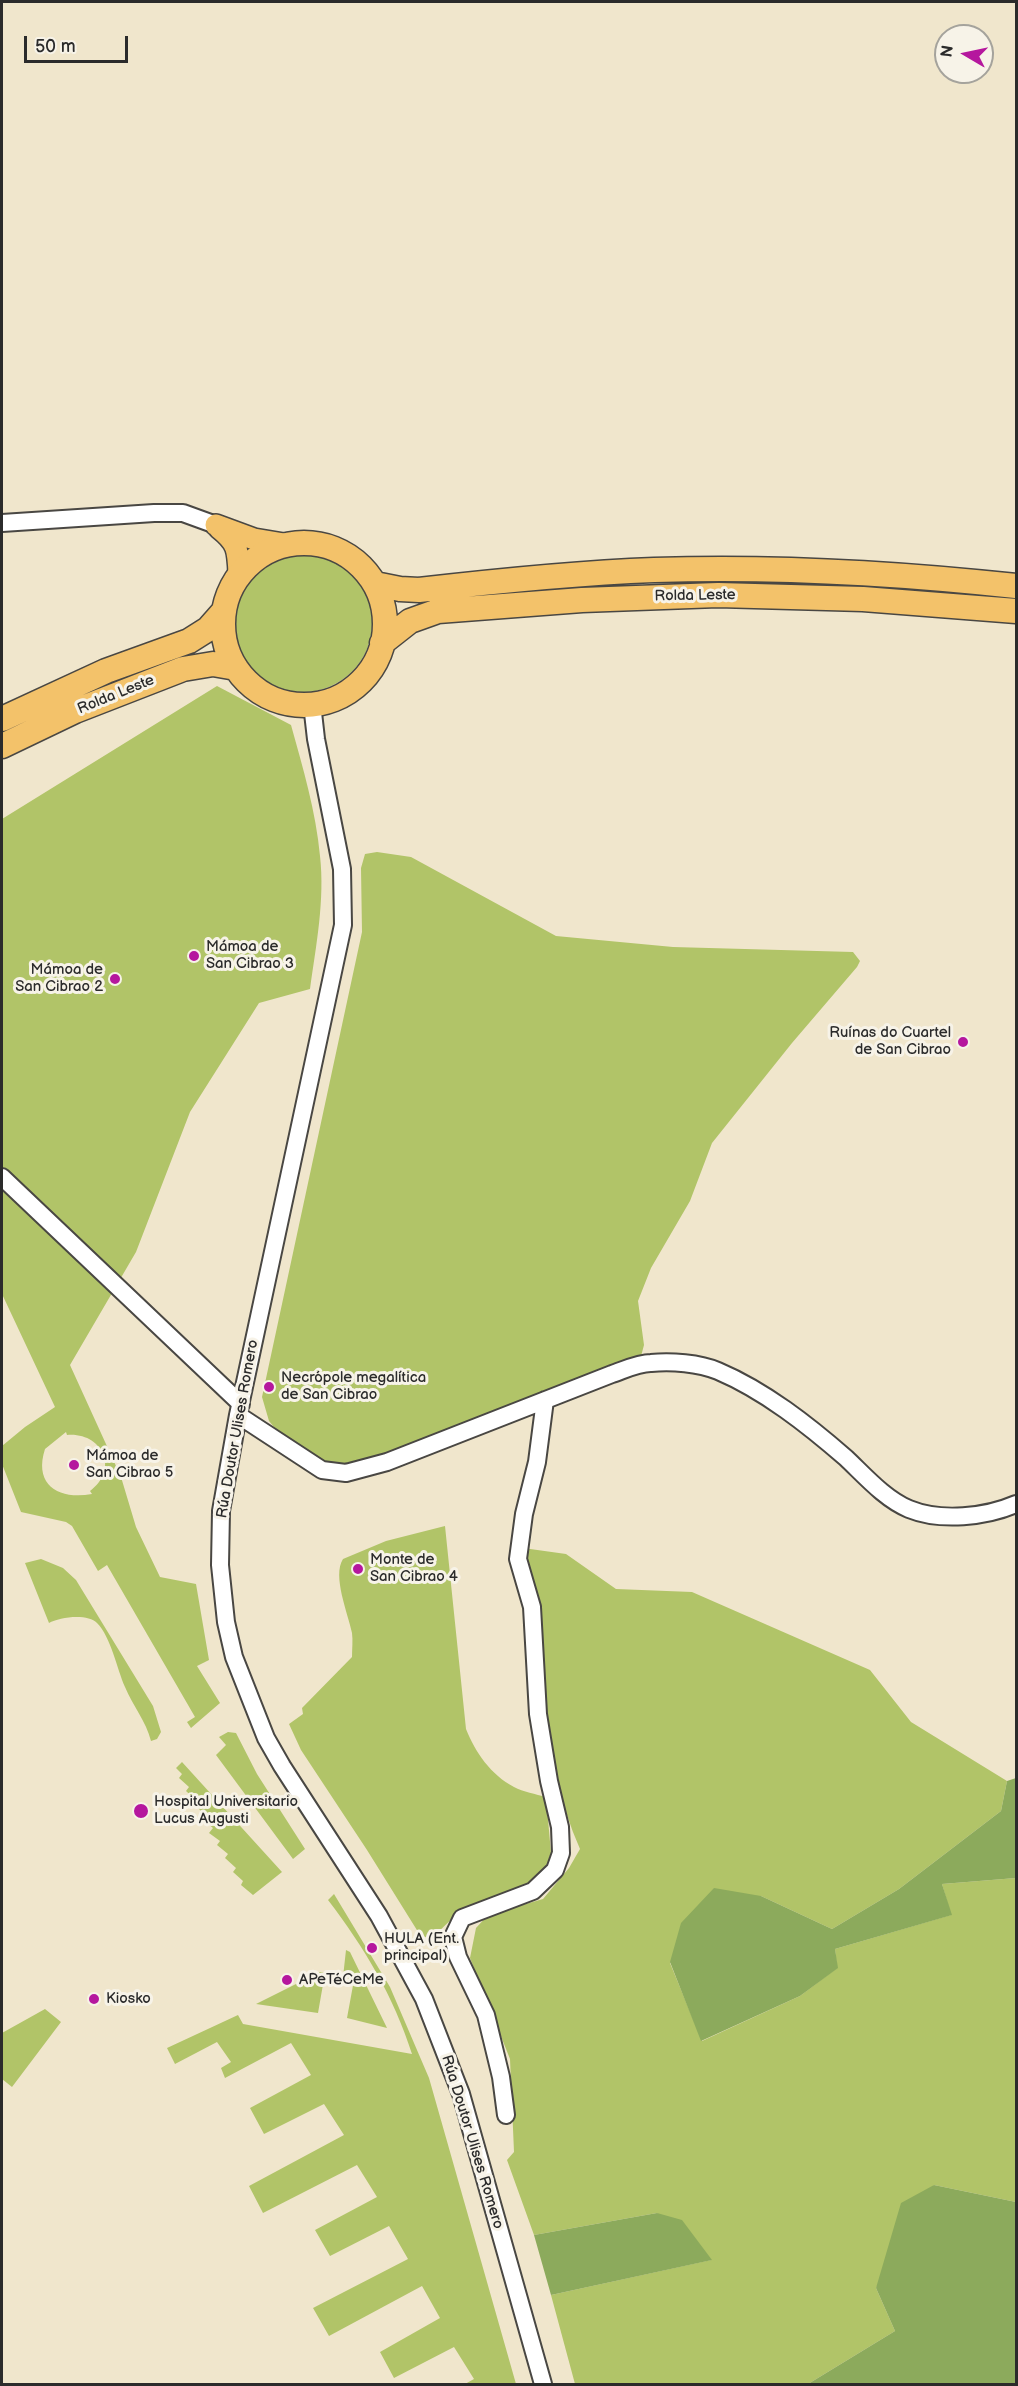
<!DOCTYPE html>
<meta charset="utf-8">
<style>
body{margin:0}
#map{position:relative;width:1018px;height:2386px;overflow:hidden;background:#f0e6cc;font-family:"Balsamiq Sans",sans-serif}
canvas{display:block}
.frame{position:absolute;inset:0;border:3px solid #2b2b2b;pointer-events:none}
.north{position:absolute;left:934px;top:24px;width:60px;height:60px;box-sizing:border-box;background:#f7f3e8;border:2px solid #a5a39c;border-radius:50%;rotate:279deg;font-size:16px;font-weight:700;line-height:24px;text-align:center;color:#2b2b2b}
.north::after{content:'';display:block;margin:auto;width:21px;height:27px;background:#b5179e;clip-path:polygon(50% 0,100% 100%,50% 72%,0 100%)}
.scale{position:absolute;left:24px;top:36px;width:104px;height:27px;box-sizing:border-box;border:3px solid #2b2b2b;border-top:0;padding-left:8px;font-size:18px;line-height:21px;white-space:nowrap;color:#2b2b2b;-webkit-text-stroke:4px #f7f3e8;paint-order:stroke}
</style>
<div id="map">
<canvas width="1018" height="2386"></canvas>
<div class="frame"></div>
<div class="north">N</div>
<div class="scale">50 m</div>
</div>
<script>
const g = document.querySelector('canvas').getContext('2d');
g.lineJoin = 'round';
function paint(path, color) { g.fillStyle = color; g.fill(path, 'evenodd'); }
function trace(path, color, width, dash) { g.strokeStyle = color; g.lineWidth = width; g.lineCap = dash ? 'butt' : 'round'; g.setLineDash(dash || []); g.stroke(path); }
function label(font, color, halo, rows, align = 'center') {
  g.font = font + ' "Balsamiq Sans",sans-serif'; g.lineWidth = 6; g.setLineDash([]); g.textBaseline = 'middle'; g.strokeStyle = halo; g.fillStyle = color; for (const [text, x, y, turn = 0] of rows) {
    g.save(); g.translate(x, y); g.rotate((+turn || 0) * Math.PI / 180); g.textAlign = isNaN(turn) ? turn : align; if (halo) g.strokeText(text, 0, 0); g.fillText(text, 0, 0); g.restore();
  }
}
paint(new Path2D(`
 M234 623a69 69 0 1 1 138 0a69 69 0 1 1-138 0Z
 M 217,686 L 291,725 C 303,768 316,812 320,856 C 325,900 316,946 310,989 L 259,1003 L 190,1112 L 136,1252 L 70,1365 L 121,1477 L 136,1527 L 160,1577 L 196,1584 L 209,1660 L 197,1666 L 220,1703 L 191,1728 L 187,1722 L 195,1717 L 107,1565 L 98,1571 L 72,1526 L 66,1522 L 21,1512 L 2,1464 L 2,1446 L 25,1427 L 55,1407 L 2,1294 L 2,819 ZM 66,1432 L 67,1435 C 102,1432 120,1469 90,1491 L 92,1494 C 60,1500 33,1486 45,1449 Z
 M 377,852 L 411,857 L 556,936 L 673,947 L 853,952 L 860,961 L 857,967 L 792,1043 L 712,1143 L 690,1201 L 651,1268 L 638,1301 L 644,1345 L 640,1360 L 369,1460 L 343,1466 L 320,1461 L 284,1439 L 269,1421 L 262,1397 L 362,932 L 361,868 L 365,854 Z
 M 445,1526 L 466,1729 C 475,1752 491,1775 514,1787 C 523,1792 536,1794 546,1797 L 551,1853 L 546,1867 L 531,1884 L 460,1911 L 433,1937 L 428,1938 L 420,1935 L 367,1850 L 301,1750 L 289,1724 L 303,1714 L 302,1708 L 352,1657 C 352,1649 353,1640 352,1633 C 348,1613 332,1576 343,1559 L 386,1541 Z
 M 523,1548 L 566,1554 L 616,1589 L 692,1592 L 870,1670 L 911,1722 L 1007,1781 L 1001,1811 L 899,1889 L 832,1929 L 761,1896 L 670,1963 L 702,2041 L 800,1996 L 837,1968 L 835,1949 L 951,1915 L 942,1884 L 1016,1878 L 1016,2202 L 934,2185 L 876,2288 L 895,2331 L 808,2384 L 575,2384 L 551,2295 L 711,2260 L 657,2213 L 534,2235 L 507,2160 L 514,2152 L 510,2059 L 470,1958 L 476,1928 L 488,1915 L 543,1899 L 569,1868 L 580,1849 C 540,1756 536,1648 523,1548 Z
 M 41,1559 L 63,1568 L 76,1580 L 153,1706 L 161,1732 L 157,1739 L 151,1741 C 146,1721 133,1706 125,1687 C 117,1669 111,1637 97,1623 C 88,1613 59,1617 49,1623 L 25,1563 Z
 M 228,1732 L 236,1733 L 257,1774 L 305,1849 L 293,1859 L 216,1755 L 226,1745 L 219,1737 Z
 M 182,1762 L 282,1872 L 253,1895 L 241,1885 L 243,1881 L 233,1872 L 236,1868 L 225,1858 L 228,1854 L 217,1845 L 220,1841 L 209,1833 L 213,1828 L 201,1818 L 204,1815 L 195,1804 L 197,1801 L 186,1791 L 189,1787 L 179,1778 L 182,1774 L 176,1768 Z
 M 334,1894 L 390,1987 L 429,2078 L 516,2384 L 465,2384 L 474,2379 L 454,2347 L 394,2378 L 380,2352 L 440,2318 L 422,2286 L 329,2336 L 313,2308 L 408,2259 L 389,2226 L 330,2256 L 315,2230 L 377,2197 L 357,2165 L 263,2213 L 249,2186 L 344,2135 L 324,2104 L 264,2134 L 250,2108 L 311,2075 L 291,2043 L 225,2078 L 221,2068 L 231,2062 L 217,2042 L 175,2064 L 167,2048 L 238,2015 L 243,2024 L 412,2054 C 394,1997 364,1947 328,1900 Z
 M 346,1950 L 350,1952 L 387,2028 L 347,2018 L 354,1980 L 343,1977 Z
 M 320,1972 L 325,1973 L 318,2013 L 256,2004 Z
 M 45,2009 L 61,2022 L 12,2087 L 2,2079 L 2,2033 Z`), '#b1c468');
paint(new Path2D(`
 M 1016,1778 L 1016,1878 L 942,1884 L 952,1915 L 835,1949 L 838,1968 L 800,1996 L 701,2041 L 670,1962 L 681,1923 L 714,1888 L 761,1896 L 832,1929 L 899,1889 L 1001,1811 L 1007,1781 Z
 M 934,2185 L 1016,2202 L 1016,2384 L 808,2384 L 895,2331 L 876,2288 L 901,2203 Z
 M 657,2213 L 682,2220 L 712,2260 L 551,2295 L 534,2235 Z`), '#8caa5c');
const minor = new Path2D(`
 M 2,523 L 154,513 L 183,513 L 216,525
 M 312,704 L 316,739 L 342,869 L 343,925 L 238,1415 L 221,1511 L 220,1565 L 226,1622 L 234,1657 L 266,1738 L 282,1766 L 379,1916 L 424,1999 L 461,2094 L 543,2384
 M 2,1177 L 241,1404
 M 238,1415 L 322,1470 L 346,1473 L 387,1462 L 612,1374 C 624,1370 638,1363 651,1363 C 671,1361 699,1363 718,1371 C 765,1391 808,1425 846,1458 C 865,1476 885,1499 909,1509 C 941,1522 986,1517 1016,1504
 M 506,2115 L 501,2077 L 486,2015 L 458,1957 L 453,1937 L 462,1918 L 533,1891 L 555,1870 L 561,1853 L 560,1827 L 549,1781 L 538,1714 L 532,1607 L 518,1559 L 524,1514 L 537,1462 L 545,1400`);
const major = new Path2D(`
 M 216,525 L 254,539 L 284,544
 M 219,528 C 238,543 238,550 239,574`);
const highway = new Path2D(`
 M223 624a81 81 0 1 1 162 0a81 81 0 1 1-162 0Z
 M 375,584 L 400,589 L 419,590 C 497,581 575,573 654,570 C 775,566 896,573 1016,586
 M 382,643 L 410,621 L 438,611 L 582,600 L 718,595 L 863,599 L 1016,611
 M 2,719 L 106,671 L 189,641 L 208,629 L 223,612
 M 2,746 L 75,711 L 183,669 L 213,664 L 236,668`);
trace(minor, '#494743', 20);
trace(major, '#494743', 24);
trace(highway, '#494743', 27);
trace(minor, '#fff', 16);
trace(major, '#f3c26a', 21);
trace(highway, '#f3c26a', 24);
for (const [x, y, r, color] of [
 [194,956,6,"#b5179e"],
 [115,979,6,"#b5179e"],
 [963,1042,6,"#b5179e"],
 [269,1387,6,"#b5179e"],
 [74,1465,6,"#b5179e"],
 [358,1569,6,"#b5179e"],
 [141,1811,8,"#b5179e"],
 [372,1948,6,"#b5179e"],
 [287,1980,6,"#b5179e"],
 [94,1999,6,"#b5179e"]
]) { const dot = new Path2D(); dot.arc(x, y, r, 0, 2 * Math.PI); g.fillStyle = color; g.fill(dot); trace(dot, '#f7f3e8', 2); }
label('15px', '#2b2b2b', '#f7f3e8', [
 ["Rolda Leste",695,596,-1],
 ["Rolda Leste",116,695,-22],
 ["Rúa Doutor Ulises Romero",238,1429,-80],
 ["Rúa Doutor Ulises Romero",472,2142,73]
]);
label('15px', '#2b2b2b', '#f7f3e8', [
 ["Mámoa de",206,947],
 ["San Cibrao 3",206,964],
 ["Mámoa de",103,970,"right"],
 ["San Cibrao 2",103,987,"right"],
 ["Ruínas do Cuartel",951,1033,"right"],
 ["de San Cibrao",951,1050,"right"],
 ["Necrópole megalítica",281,1378],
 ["de San Cibrao",281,1395],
 ["Mámoa de",86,1456],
 ["San Cibrao 5",86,1473],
 ["Monte de",370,1560],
 ["San Cibrao 4",370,1577],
 ["Hospital Universitario",154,1802],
 ["Lucus Augusti",154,1819],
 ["HULA (Ent.",384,1939],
 ["principal)",384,1956],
 ["APeTéCeMe",299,1980],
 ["Kiosko",106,1999]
], 'left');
</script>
